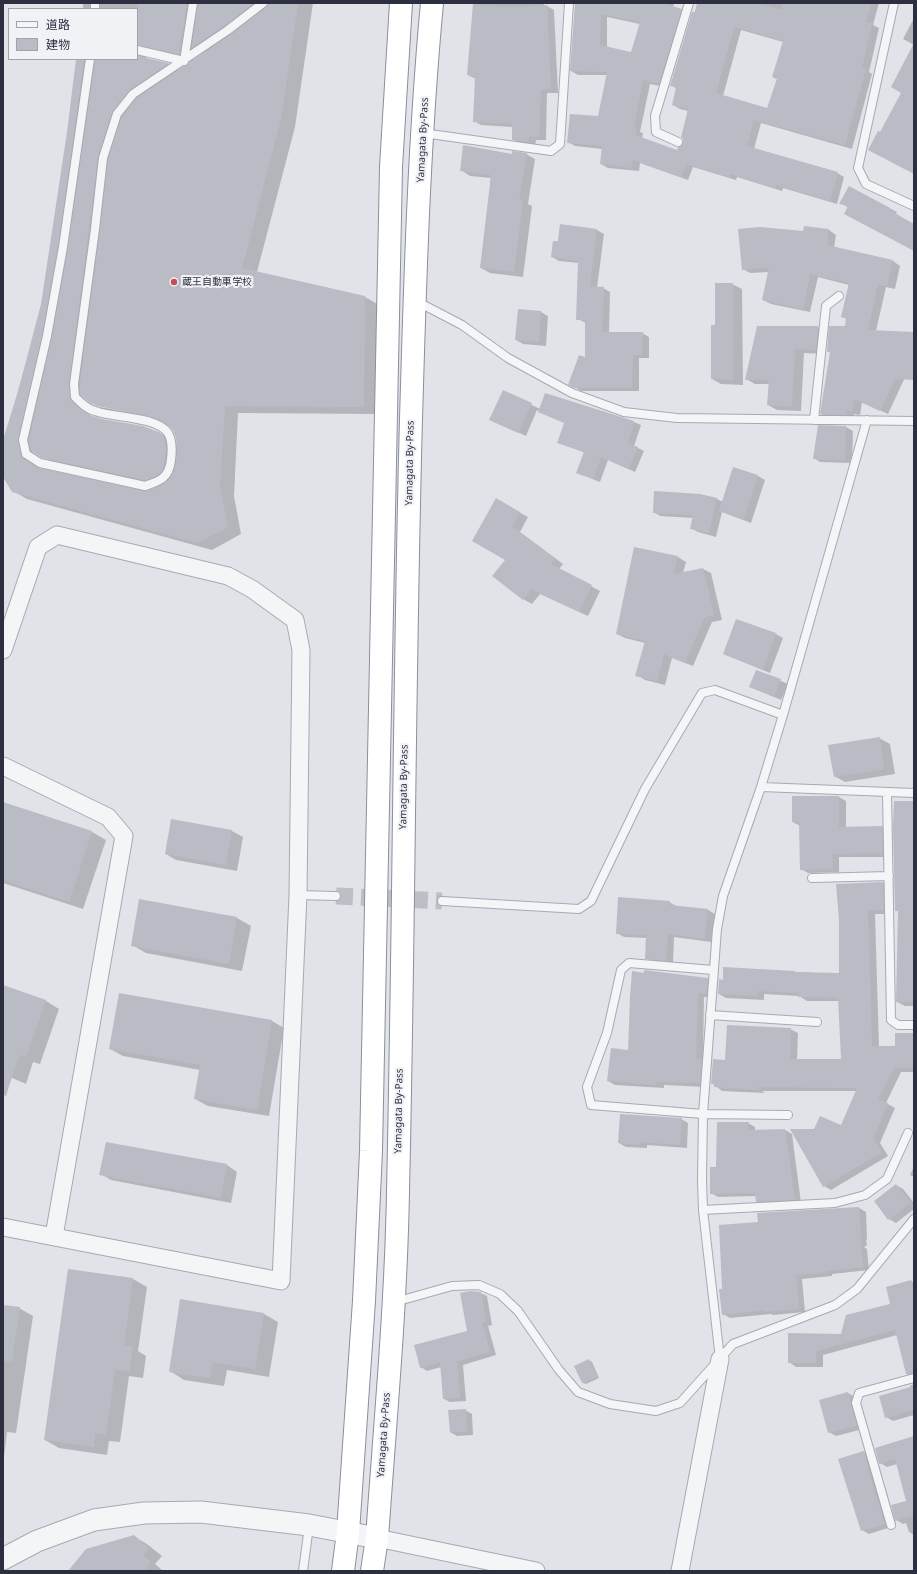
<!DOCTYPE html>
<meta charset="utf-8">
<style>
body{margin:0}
#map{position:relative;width:917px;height:1574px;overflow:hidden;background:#e1e3e9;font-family:"Noto Sans","Noto Sans JP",sans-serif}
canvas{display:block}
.frame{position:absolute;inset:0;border:4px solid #2b2f3f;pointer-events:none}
.legend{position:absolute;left:8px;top:8px;width:130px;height:52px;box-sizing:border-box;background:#f1f2f6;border:1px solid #a2a4ad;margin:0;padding:5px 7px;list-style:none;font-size:12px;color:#2b2f3f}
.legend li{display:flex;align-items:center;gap:8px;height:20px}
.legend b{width:20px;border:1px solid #a2a4ad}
</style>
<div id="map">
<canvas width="917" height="1574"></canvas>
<div class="frame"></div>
<ul class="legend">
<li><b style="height:5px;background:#f4f5f7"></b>道路</li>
<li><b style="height:11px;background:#b9bcc5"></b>建物</li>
</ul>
</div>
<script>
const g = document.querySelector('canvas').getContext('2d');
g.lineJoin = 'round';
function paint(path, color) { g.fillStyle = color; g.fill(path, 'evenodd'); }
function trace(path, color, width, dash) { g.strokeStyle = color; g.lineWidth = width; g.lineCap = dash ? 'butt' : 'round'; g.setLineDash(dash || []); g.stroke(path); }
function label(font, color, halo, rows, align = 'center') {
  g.font = font + ' "Noto Sans","Noto Sans JP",sans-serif'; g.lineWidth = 4; g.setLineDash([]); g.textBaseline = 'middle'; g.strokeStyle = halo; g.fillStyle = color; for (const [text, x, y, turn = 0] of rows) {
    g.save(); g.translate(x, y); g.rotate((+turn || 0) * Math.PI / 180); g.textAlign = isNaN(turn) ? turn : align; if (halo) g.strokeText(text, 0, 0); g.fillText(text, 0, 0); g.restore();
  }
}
paint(new Path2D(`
 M 83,3 L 313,3 L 295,127 L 257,272 L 365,297 L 379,305 L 377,414 L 238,413 L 234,496 L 241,534 L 212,550 L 27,499 L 13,491 L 3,475 L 3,446 L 42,304 L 68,132 L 77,59 L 137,59 L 137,9 L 83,9 ZM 195,49 L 204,54 L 180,71 L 169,64 L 146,59 L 147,54 L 153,52 L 193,62 ZM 82,395 L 151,415 L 151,417 L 100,407 L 109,412 L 161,423 L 170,427 L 174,430 L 178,446 L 173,441 L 159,433 L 92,417 L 83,406 ZM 32,450 L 57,465 L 158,487 L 144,492 L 40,469 L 35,466 Z
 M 474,3 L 544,3 L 544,6 L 547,6 L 554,10 L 558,93 L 547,93 L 546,140 L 536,140 L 535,146 L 520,143 L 513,139 L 513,127 L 481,125 L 474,121 L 476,79 L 468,75 Z
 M 577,3 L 674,3 L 673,7 L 688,13 L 666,87 L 650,84 L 640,132 L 643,133 L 642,139 L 678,152 L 684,145 L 688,111 L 680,109 L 673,105 L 677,89 L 671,85 L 698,3 L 879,3 L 873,25 L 879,28 L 869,72 L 872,74 L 852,149 L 761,123 L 754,149 L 837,173 L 844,177 L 837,204 L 783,188 L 782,191 L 737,177 L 736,180 L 693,167 L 688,180 L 640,163 L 639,171 L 608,168 L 601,164 L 602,149 L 575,146 L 568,142 L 599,117 L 608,75 L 578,75 L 571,71 ZM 607,17 L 640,24 L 632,53 L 607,47 ZM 741,30 L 783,42 L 773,77 L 777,79 L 767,110 L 723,96 Z
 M 914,18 L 914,45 L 903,39 Z
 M 526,154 L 535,159 L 528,204 L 532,206 L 523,277 L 490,273 L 481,268 L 491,178 L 470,176 L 461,170 L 513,155 Z
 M 849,187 L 897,212 L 896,214 L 914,225 L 914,250 L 841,203 Z
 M 597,230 L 604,234 L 597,288 L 603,288 L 610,292 L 609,333 L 642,333 L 649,337 L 649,358 L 639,358 L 639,391 L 581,391 L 570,384 L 586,358 L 586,323 L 578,319 L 579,263 L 559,261 L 552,257 L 559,242 Z
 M 829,230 L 836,235 L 834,248 L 893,261 L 900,266 L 895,289 L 886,287 L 876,331 L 914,333 L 914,358 L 888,414 L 862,402 L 860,415 L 854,414 L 854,418 L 829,418 L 821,414 L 831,353 L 828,351 L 846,327 L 847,319 L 842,317 L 849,285 L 818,277 L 810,312 L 771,304 L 763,300 L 769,272 L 750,273 L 743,269 L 804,232 Z
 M 732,284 L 742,289 L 743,385 L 721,384 L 712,379 L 716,326 Z
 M 519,310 L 541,312 L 548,316 L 546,346 L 523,344 L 516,340 Z
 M 758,327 L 818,327 L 827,332 L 824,354 L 804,353 L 801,411 L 777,410 L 768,405 L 769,384 L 755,384 L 746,379 Z
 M 503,391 L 540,409 L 546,394 L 634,422 L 641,425 L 634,446 L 644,451 L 635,472 L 608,460 L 600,482 L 577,473 L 585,453 L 558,442 L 569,424 L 537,410 L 526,436 L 497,423 Z
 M 846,427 L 853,431 L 852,463 L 820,462 L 814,458 Z
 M 734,468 L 758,476 L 765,480 L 751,523 L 722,512 L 716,537 L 698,532 L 691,528 L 693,518 L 660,516 L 654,512 L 700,495 L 717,499 L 723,502 Z
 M 497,500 L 528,517 L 520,532 L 563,564 L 559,569 L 600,591 L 588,616 L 540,594 L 532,604 L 523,599 L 506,559 Z
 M 678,557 L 686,562 L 683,573 L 703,569 L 711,573 L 722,620 L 712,622 L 693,666 L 672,658 L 665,685 L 645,680 L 637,675 L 645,643 L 625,638 L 617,634 Z
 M 737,620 L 776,634 L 783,638 L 770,673 L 724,654 Z
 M 757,671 L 788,684 L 781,700 L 751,687 Z
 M 879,738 L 890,744 L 895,774 L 845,782 L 834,776 Z
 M 839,797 L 846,801 L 846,828 L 882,827 L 889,831 L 889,857 L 839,857 L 839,872 L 808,873 L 801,869 L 800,826 L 793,822 Z
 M 3,803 L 92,832 L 106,840 L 83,909 L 3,883 Z
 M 914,803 L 914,1006 L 905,1006 L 897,1002 L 899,912 L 896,910 Z
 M 172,820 L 232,831 L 243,837 L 237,871 L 176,860 L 166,854 Z
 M 883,883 L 890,887 L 891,914 L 875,914 L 879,1047 L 896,1047 L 914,1034 L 914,1072 L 901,1072 L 886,1103 L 895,1108 L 880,1143 L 888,1156 L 831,1190 L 824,1186 L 815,1130 L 842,1127 L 857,1091 L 762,1091 L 765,1093 L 722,1091 L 712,1083 L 726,1061 L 790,1029 L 798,1033 L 797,1060 L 842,1060 L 839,1001 L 807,1001 L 799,996 L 764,994 L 764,1000 L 726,998 L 719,994 L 723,981 L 795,972 L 840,974 L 840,920 Z
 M 140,900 L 237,918 L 251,926 L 242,971 L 146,953 L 132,945 Z
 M 669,902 L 676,906 L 708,910 L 715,914 L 711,942 L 674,937 L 673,964 L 653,962 L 646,958 L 647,938 L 624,937 L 617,933 Z
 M 645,971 L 707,979 L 714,983 L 713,997 L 704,997 L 703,1060 L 708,1064 L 707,1087 L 664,1085 L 664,1088 L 615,1085 L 608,1081 L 629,1051 Z
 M 3,987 L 46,1001 L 59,1009 L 40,1064 L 33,1062 L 26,1084 L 3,1074 Z
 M 272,1021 L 284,1028 L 269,1116 L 208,1106 L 195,1099 L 200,1070 L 123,1056 L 110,1049 Z
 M 681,1119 L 688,1123 L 687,1148 L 647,1145 L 647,1148 L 626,1147 L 619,1143 Z
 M 748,1123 L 755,1127 L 755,1131 L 785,1130 L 792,1134 L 801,1203 L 764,1205 L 757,1201 L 756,1196 L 718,1197 L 711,1193 L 717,1168 Z
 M 227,1165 L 237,1172 L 231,1203 L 111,1180 L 101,1174 Z
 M 914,1166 L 914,1177 L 910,1175 Z
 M 896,1185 L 903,1189 L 914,1203 L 914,1209 L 896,1223 L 889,1219 Z
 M 859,1208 L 866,1212 L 867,1240 L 866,1240 L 867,1245 L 864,1247 L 867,1249 L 869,1270 L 832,1274 L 832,1276 L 802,1279 L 805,1312 L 773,1315 L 771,1314 L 730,1318 L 723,1314 L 723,1290 L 759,1222 Z
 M 133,1279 L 147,1287 L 138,1351 L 146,1356 L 143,1378 L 129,1376 L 120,1442 L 109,1441 L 107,1455 L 59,1448 L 45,1440 Z
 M 911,1281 L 914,1283 L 914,1378 L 907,1374 L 897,1335 L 823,1355 L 823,1367 L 796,1367 L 789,1362 L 842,1335 L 892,1304 Z
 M 480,1293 L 487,1296 L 492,1325 L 488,1326 L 496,1355 L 463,1365 L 466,1401 L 450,1402 L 444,1399 L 441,1367 L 427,1371 L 421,1367 L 469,1332 Z
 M 3,1306 L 19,1308 L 33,1316 L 16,1433 L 7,1432 L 4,1457 Z
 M 264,1314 L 278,1322 L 269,1377 L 227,1370 L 224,1386 L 184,1380 L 170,1371 Z
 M 589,1360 L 592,1362 L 599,1378 L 586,1384 L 583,1383 L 575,1367 Z
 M 914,1384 L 914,1415 L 893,1421 L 886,1417 L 911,1388 L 910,1386 Z
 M 848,1393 L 855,1397 L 863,1429 L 836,1436 L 829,1432 Z
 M 465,1410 L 472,1414 L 473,1435 L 457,1436 L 450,1432 Z
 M 914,1437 L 914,1535 L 909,1532 L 906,1523 L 903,1524 L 896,1520 L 907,1501 L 897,1464 L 887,1467 L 880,1463 Z
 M 864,1452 L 871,1456 L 891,1527 L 869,1534 L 862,1530 Z
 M 133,1536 L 147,1544 L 162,1556 L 155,1564 L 163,1571 L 76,1571 Z`), '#0003');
paint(new Path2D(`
 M 137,3 L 187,3 L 179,54 L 137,45 Z
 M 198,3 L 254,3 L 225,26 L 192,48 Z
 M 268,3 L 298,3 L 281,119 L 242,268 L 365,296 L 364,407 L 225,406 L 220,487 L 228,527 L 197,543 L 12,492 L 3,477 L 3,440 L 19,388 L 41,304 L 67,132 L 76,59 L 84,59 L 58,246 L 42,335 L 18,441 L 22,457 L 39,468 L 146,491 L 166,482 L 173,473 L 177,450 L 176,438 L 173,430 L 166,423 L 156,418 L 97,406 L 90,403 L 80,395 L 80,384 L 100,230 L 108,159 L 122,117 L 137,98 L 231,34 L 266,7 Z
 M 575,3 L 662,3 L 682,9 L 659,84 L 643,80 L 634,128 L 636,128 L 635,135 L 677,150 L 678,147 L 683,144 L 683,139 L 681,137 L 688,109 L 672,105 L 676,87 L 670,86 L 692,12 L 695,12 L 697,3 L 757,3 L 781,10 L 783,3 L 871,3 L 866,22 L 872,23 L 862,68 L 866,69 L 845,145 L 754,120 L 747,146 L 838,172 L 830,201 L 776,185 L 775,188 L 730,174 L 729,177 L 686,164 L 681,177 L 633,160 L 632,168 L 600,164 L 602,146 L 567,143 L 570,114 L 598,116 L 607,72 L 570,71 ZM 601,14 L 640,22 L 631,52 L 600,45 ZM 734,27 L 783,41 L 772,77 L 777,79 L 767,108 L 716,93 Z
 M 473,4 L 508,7 L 547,5 L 551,89 L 541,90 L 539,137 L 529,137 L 528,142 L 512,140 L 512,124 L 473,122 L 475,76 L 467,75 Z
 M 914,43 L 914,174 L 868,150 L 878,131 L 880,132 L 901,93 L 891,87 Z
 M 137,56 L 169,63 L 130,90 L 113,111 L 98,156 L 69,384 L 71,400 L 87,414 L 102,419 L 143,426 L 159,432 L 164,436 L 166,450 L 163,469 L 157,476 L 145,480 L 42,458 L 31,451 L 29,440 L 52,337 L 68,248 L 95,59 L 137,59 Z
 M 463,145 L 512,154 L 512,151 L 527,153 L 519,199 L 523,200 L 514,272 L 480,268 L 491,175 L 460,171 Z
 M 849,186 L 890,208 L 889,210 L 914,224 L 914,251 L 844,214 L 848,206 L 839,204 Z
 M 560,224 L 597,229 L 590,286 L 604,287 L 602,332 L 643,332 L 642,355 L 633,355 L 632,388 L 574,388 L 568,385 L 579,355 L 585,357 L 585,320 L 576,320 L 578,261 L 551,257 L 553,241 L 558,241 Z
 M 804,226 L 829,229 L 827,245 L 893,260 L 887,286 L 878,284 L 868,330 L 914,332 L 914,380 L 895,379 L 880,411 L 854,399 L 852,411 L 846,410 L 846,415 L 820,414 L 830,352 L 827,352 L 829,326 L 845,326 L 846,318 L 841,317 L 849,283 L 810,274 L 803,309 L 762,300 L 769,267 L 742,270 L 738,229 L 760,227 L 803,231 Z
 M 715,283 L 733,283 L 733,380 L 711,379 L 711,325 L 715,325 Z
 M 518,309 L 541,311 L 539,342 L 515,340 Z
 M 757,326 L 818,326 L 816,350 L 795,349 L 792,407 L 767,405 L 769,380 L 745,380 Z
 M 503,390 L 532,403 L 518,433 L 489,420 Z
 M 545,393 L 634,421 L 628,443 L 638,447 L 628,469 L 601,457 L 593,479 L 576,473 L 584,452 L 557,443 L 564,423 L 538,412 Z
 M 818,425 L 846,426 L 845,460 L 813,459 Z
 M 733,467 L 758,475 L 744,519 L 719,511 Z
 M 654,491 L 700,494 L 717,498 L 709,533 L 690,529 L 693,515 L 653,513 Z
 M 496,498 L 520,512 L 512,526 L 555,559 L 551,564 L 592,585 L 579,612 L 531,589 L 523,600 L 492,576 L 505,560 L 472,541 Z
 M 634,547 L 678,556 L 674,574 L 703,568 L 714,615 L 704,618 L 685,663 L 664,654 L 657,681 L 635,676 L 645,641 L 616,634 Z
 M 736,619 L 776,633 L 763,670 L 723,654 Z
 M 756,670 L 781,679 L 774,697 L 749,687 Z
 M 880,737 L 884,769 L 834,777 L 828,745 Z
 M 792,796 L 839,796 L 839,827 L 882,826 L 883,853 L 832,854 L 833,869 L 800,870 L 799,822 L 792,822 Z
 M 894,801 L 914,801 L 914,1002 L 896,1002 L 898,911 L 895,911 L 893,826 Z
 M 3,802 L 92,831 L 69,902 L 3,880 Z
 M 171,819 L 232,830 L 226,865 L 165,854 Z
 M 883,882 L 884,910 L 868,910 L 872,1046 L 895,1046 L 895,1033 L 914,1033 L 914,1068 L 894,1068 L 878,1099 L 888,1103 L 873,1139 L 882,1152 L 823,1187 L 790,1129 L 814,1129 L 820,1116 L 841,1125 L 857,1088 L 756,1087 L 759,1090 L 714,1087 L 714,1084 L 711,1084 L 713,1059 L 725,1060 L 727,1025 L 791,1028 L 790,1059 L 841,1059 L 838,998 L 798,997 L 798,993 L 757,991 L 757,996 L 718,994 L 719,979 L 723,980 L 723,967 L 795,971 L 795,972 L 839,973 L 839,920 L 836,884 Z
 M 618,897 L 670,901 L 669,905 L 708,909 L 704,939 L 668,934 L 666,961 L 645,959 L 646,935 L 616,934 Z
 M 139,899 L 237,917 L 229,964 L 131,946 Z
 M 644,970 L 708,978 L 707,994 L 698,993 L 696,1058 L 702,1059 L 700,1083 L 657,1082 L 657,1085 L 607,1081 L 611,1048 L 628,1050 L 630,997 L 632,971 L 644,973 Z
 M 3,985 L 46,1000 L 26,1057 L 19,1055 L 6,1096 L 3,1095 Z
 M 119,993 L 272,1020 L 257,1110 L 194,1099 L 200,1065 L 109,1049 Z
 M 620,1114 L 682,1118 L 680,1145 L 641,1142 L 640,1145 L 618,1143 Z
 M 717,1122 L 749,1122 L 748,1130 L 785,1129 L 795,1200 L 756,1202 L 755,1193 L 710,1194 L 710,1167 L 716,1167 Z
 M 106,1142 L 227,1164 L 221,1198 L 99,1175 Z
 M 896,1184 L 911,1203 L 888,1220 L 874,1201 Z
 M 859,1207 L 861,1237 L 860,1237 L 863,1267 L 826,1271 L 826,1273 L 796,1275 L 799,1309 L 765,1312 L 765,1310 L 722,1315 L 719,1289 L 722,1289 L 719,1225 L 758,1222 L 757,1213 Z
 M 68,1269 L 133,1278 L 124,1345 L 133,1347 L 129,1371 L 115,1369 L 106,1435 L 95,1433 L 94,1447 L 44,1440 Z
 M 911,1280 L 914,1292 L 914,1373 L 906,1374 L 895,1330 L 816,1351 L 816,1363 L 788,1363 L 788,1333 L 841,1334 L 846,1315 L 890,1304 L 886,1287 Z
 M 470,1291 L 481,1292 L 486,1322 L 482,1322 L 490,1352 L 457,1361 L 460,1398 L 443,1399 L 440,1362 L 420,1368 L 414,1345 L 467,1331 L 460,1293 Z
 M 180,1299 L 264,1313 L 255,1369 L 213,1362 L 210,1378 L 169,1372 Z
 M 3,1305 L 20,1307 L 12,1361 L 3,1361 Z
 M 589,1359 L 597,1377 L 582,1383 L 574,1366 Z
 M 914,1386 L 914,1410 L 885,1418 L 879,1396 Z
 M 848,1392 L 857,1425 L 828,1433 L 819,1400 Z
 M 466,1409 L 467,1432 L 450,1432 L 448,1410 Z
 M 914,1436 L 914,1515 L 895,1521 L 891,1505 L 906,1501 L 895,1459 L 879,1464 L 875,1448 Z
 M 864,1451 L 869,1467 L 867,1467 L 885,1524 L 861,1531 L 838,1459 Z
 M 134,1535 L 149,1548 L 143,1555 L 151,1562 L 144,1571 L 68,1571 L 86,1549 Z`), '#b9bcc5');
trace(new Path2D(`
 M 336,896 L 442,901`), '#bdbfc7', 17, [17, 8]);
const service = new Path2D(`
 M 95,3 L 95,9
 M 894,3 L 858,168 L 866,184 L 914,206
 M 137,50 L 184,61 L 193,3
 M 90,59 L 63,247 L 47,336 L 23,440 L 26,454 L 40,463 L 145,486 C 160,481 169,478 171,460 C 172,452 173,441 168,433 C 156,416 114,418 95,411 C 87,409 81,403 75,397 L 74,384 L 95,229 L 103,158 L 117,114 L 133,94 L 228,30 L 263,3
 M 423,133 L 551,151 L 560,144 L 569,3
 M 678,142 L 656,132 L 655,116 L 689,3
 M 416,301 L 462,325 L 508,358 L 572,393 L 624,412 L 677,418 L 914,421
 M 814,420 L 826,306 L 839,296
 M 761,787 L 914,793
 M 887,792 L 891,1020 L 898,1025 L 914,1025
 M 812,878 L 889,876
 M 298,895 L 336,896
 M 442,901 L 579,909 L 591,901 L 645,789 L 702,693 L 715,690 L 783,715
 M 713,970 L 629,963 L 621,970 L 607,1033 L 587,1087 L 591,1105 L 703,1114 L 788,1115
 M 710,1015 L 817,1022
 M 703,1210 L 835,1203 L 865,1195 L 887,1179 L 908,1133
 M 395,1302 L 452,1286 L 479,1285 L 500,1294 L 518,1311 L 559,1370 L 578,1392 L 610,1404 L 656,1411 L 680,1403 L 733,1344 L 835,1305 L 857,1289 L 914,1219
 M 720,1359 L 703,1210 L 702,1180 L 703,1114 L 717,929 L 723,896 L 761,787 L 783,715 L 867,420
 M 891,1525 L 856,1403 L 859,1393 L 914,1378
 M 303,1571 L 309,1526`);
const minor = new Path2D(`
 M 3,650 L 38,547 L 57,535 L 228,576 L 252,589 L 295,620 L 301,650 L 298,895 L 281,1281 L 3,1227
 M 3,766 L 108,817 L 124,836 L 54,1236
 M 377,1538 L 536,1571
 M 680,1571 L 720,1359`);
const tertiary = new Path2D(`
 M 3,1559 L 37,1541 L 94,1520 L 144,1513 L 201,1512 L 309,1525 L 377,1538`);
const trunk = new Path2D(`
 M 343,1571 L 348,1532 L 364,1301 L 371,1151 L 391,167 L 401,3
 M 372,1571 L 377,1538 C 385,1423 396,1307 398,1191 C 404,934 404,677 411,419 C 415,281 419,141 432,3`);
trace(service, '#a7a9b3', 10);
trace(minor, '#a7a9b3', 19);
trace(tertiary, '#a7a9b3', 23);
trace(trunk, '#8a8f9e', 24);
trace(service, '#f4f5f7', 8);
trace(minor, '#f4f5f7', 17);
trace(tertiary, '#f4f5f7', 21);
trace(trunk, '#fff', 22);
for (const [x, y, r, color] of [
 [174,282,4,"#c45051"]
]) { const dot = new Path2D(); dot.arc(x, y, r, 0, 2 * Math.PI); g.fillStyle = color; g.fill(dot); trace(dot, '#f1f2f6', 1.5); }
label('10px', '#2b2f3f', '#f1f2f6', [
 ["Yamagata By-Pass",423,140,-87],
 ["Yamagata By-Pass",410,463,-89],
 ["Yamagata By-Pass",404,787,-89],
 ["Yamagata By-Pass",399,1111,-89],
 ["Yamagata By-Pass",384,1435,-86]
]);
label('10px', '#2b2f3f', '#f1f2f6', [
 ["蔵王自動車学校",182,282]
], 'left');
</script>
